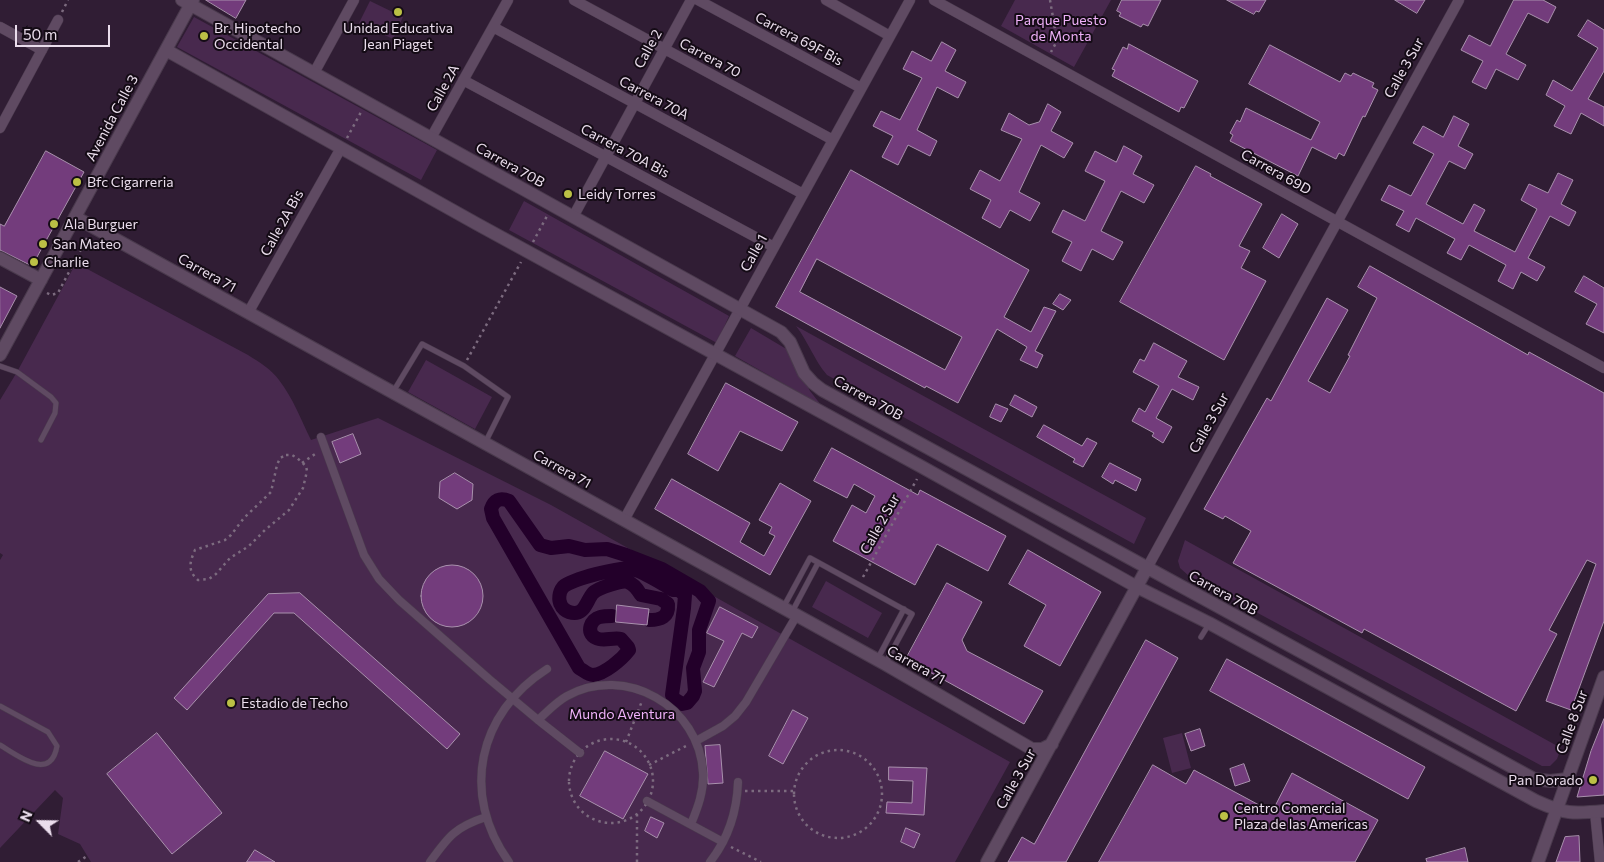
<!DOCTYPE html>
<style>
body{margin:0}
#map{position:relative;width:1604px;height:862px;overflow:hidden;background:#301d34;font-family:Commissioner,sans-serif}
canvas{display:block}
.north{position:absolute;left:15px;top:797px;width:50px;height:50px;-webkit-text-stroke:4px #140b15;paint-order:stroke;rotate:293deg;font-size:14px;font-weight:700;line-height:20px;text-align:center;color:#eaddec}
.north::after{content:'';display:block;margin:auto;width:18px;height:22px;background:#eaddec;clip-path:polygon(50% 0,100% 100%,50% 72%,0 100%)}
.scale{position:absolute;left:15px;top:25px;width:95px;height:22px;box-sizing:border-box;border:2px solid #eaddec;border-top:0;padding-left:6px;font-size:15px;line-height:18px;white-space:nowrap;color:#eaddec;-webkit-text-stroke:4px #140b15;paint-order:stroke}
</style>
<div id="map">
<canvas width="1604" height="862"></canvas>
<div class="north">N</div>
<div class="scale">50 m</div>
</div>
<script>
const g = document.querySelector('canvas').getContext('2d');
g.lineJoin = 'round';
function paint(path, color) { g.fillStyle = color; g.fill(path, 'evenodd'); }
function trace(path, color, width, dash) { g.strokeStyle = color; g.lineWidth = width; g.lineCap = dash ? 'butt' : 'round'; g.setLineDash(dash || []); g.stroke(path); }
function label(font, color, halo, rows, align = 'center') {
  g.font = font + ' Commissioner,sans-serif'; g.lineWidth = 4; g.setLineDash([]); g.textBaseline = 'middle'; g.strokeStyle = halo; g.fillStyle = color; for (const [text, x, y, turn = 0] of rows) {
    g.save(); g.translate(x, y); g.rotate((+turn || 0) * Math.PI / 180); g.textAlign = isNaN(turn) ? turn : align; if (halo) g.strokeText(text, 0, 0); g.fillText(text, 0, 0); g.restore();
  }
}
paint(new Path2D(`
 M 1015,0 L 1111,0 L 1074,67 L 1001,26 Z
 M 370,1 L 403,17 L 393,39 L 359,23 Z
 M 194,17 L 437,150 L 421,180 L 177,47 Z
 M 524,201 L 729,316 L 717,343 L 509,230 Z
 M 76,263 L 248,355 C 259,362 271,369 279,380 C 293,398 301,420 311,440 L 378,418 L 551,505 L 1010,762 L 955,862 L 91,862 L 80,844 L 58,834 L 63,798 L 55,790 L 0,848 L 0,560 L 3,555 L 0,553 L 0,400 L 17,372 Z
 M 796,326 L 1146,518 L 1134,544 L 827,375 C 814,360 808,341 796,326 Z
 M 751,328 L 788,350 L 810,391 L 821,405 L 735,356 Z
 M 426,360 L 492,397 L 475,429 L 408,392 Z
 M 1185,540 L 1561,748 L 1557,759 L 1550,766 L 1542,766 L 1189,576 L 1180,568 L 1178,561 Z
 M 826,581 L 882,613 L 868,638 L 812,607 Z
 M 1182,733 L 1191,768 L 1172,773 L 1163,738 Z`), '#48294e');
trace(new Path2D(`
 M 612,616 C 609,616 604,616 600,617 C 591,619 585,633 596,638 C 603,642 613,637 621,639 L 628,647 L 629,650 C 622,659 605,674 593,675 C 588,675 583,670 579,668 L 493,518 L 491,509 C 494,500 500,497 509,501 L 540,545 L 551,548 L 569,546 L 585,550 L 607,549 L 626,555 L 662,569 L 700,591 L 709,601 L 699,630 L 699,652 L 693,668 L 695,691 L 693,696 L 687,703 L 682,704 L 674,699 L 672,695 L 684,608 L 685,595 L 679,590 L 673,590 C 661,583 646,573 633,569 C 621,566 572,579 563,587 C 559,592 558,600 561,605 C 562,608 566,611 569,612 C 585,617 586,601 593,593 C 598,588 622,580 628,582 C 634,584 638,590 641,595 L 661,599 L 668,604 C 669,617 661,620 649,620`), '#23002a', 14);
const building = new Path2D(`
 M 206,0 L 246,0 L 236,18 Z
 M 1122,0 L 1161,0 L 1148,26 L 1143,24 L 1141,27 L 1119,16 L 1121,13 L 1117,11 Z
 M 1227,0 L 1266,0 L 1259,12 L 1256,11 L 1254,14 Z
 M 1395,0 L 1425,0 L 1417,13 Z
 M 1514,0 L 1543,0 L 1556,7 L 1548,23 L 1528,13 L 1506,54 L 1526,65 L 1518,80 L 1496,69 L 1486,89 L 1472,82 L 1483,61 L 1461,50 L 1469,35 L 1490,46 Z
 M 1588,20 L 1604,30 L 1604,71 L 1588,99 L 1604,107 L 1604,126 L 1581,113 L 1571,134 L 1554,126 L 1565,106 L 1546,95 L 1553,80 L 1572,91 L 1598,48 L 1578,36 Z
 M 942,42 L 956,50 L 945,71 L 966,82 L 958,98 L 937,87 L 917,130 L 937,141 L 930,156 L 908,145 L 898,165 L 882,157 L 893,136 L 873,126 L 881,111 L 900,120 L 922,78 L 903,69 L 912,51 L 931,61 Z
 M 1129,44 L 1198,81 L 1184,108 L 1181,107 L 1179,112 L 1112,76 L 1115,70 L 1112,69 L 1123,47 L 1127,49 Z
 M 1270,45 L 1340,82 L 1345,73 L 1351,76 L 1353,73 L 1374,83 L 1372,87 L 1378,90 L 1365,117 L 1363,116 L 1361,120 L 1344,156 L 1339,153 L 1336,159 L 1312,147 L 1298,176 L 1230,141 L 1233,135 L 1230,133 L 1237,120 L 1240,122 L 1246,108 L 1311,140 L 1320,122 L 1249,84 Z
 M 1048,104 L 1061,112 L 1051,131 L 1073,143 L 1064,158 L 1041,145 L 1019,192 L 1040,203 L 1030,221 L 1010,210 L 1000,228 L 982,218 L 991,200 L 970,189 L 980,170 L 1000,181 L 1009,164 L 1022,139 L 1001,130 L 1009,113 L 1029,125 L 1039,122 Z
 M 1454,116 L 1469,124 L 1458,146 L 1473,154 L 1465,169 L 1449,161 L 1426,204 L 1463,224 L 1474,204 L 1485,210 L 1474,231 L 1515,252 L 1537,209 L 1521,200 L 1529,184 L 1548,193 L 1558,173 L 1573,180 L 1561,204 L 1576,212 L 1569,226 L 1550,216 L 1528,258 L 1545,267 L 1537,281 L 1521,272 L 1513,289 L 1498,281 L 1506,265 L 1469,245 L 1461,260 L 1447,253 L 1455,239 L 1416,218 L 1409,232 L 1396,225 L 1404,211 L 1381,200 L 1389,185 L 1411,196 L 1434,154 L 1413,143 L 1423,126 L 1443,137 Z
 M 1124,146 L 1142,156 L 1133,174 L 1154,185 L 1144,203 L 1121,191 L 1101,231 L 1123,242 L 1113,260 L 1092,249 L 1081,271 L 1062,261 L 1072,242 L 1052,232 L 1063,210 L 1085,221 L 1105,181 L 1085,171 L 1095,151 L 1116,162 Z
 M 46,151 L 84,172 L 32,266 L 0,250 L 0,224 L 4,226 Z
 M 1196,166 L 1211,174 L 1210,176 L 1262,204 L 1239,246 L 1250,251 L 1241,268 L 1266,281 L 1224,360 L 1120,302 Z
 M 851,170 L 1029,270 L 1004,317 L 1031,332 L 1044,307 L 1056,311 L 1035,351 L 1043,355 L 1037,368 L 1020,360 L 1027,347 L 997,329 L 958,403 L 926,386 L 925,388 L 776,307 ZM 817,259 L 962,337 L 945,370 L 800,292 Z
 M 1282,214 L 1298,224 L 1279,258 L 1263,248 Z
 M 1370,266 L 1528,355 L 1529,352 L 1604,393 L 1604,621 L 1571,710 L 1546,701 L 1596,564 L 1587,560 L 1549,630 L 1557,634 L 1516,711 L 1364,629 L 1362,633 L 1233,563 L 1251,531 L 1225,516 L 1223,519 L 1204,509 L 1267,398 L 1271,401 L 1327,298 L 1348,310 L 1308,381 L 1330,393 L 1350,356 L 1348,355 L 1377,298 L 1358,287 Z
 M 1584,276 L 1604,288 L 1604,333 L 1586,324 L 1597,304 L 1575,292 Z
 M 0,287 L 17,296 L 0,328 Z
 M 1060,294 L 1071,300 L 1063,310 L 1053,304 Z
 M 1154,343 L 1187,361 L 1178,377 L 1199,387 L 1193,400 L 1172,389 L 1156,418 L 1172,427 L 1163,443 L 1152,436 L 1154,433 L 1132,421 L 1139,408 L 1145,412 L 1159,386 L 1133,372 L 1140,359 L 1144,361 Z
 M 726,383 L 798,422 L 782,451 L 740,431 L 718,471 L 688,454 Z
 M 1015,395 L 1037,407 L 1032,417 L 1010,405 Z
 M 996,404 L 1008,409 L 1001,422 L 990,417 Z
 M 1044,425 L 1082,446 L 1087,438 L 1097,443 L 1083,467 L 1073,462 L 1075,459 L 1037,437 Z
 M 353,434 L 361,454 L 340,463 L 332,442 Z
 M 832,448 L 918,495 L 920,490 L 1006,536 L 988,571 L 937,544 L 915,585 L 833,541 L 852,505 L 866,513 L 875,496 L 854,484 L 847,498 L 814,481 Z
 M 1110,463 L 1141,479 L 1136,491 L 1115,480 L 1113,484 L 1102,477 Z
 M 455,473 L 473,484 L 472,500 L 457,509 L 439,498 L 440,482 Z
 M 672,479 L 750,523 L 740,542 L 764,556 L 775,536 L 769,533 L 772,527 L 759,520 L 780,483 L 811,501 L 770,575 L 655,509 Z
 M 1028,550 L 1101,592 L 1060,666 L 1024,646 L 1046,605 L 1009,584 Z
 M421 596a31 31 0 1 1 62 0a31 31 0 1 1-62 0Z
 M 947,583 L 982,602 L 962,640 L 967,651 L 1043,691 L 1024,724 L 906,659 Z
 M 300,593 L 460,734 L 447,749 L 294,613 L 274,613 L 187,710 L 174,698 L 268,594 Z
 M 617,605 L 649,609 L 647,625 L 616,622 Z
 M 720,607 L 758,627 L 752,638 L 742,633 L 714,687 L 703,682 L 724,641 L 707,633 Z
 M 1146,640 L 1178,658 L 1066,862 L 1008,862 L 1022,837 L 1034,844 Z
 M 1227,659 L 1425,767 L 1408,799 L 1210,691 Z
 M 793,710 L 808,718 L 783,764 L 769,756 Z
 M 1604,719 L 1604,795 L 1577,797 L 1591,751 Z
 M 1200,729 L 1205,746 L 1191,751 L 1185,734 Z
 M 157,733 L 222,813 L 172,854 L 107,774 Z
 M 720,745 L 723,783 L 708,784 L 705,746 Z
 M 605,751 L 648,774 L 623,819 L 580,796 Z
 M 1244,764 L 1250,781 L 1235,786 L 1230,769 Z
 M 1153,765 L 1186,784 L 1194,770 L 1272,812 L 1292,773 L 1378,820 L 1355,862 L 1099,862 Z
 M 889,767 L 927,768 L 924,815 L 886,813 L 887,802 L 912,803 L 913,781 L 889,780 Z
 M 651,817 L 664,823 L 657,838 L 645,831 Z
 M 906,828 L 920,834 L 914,848 L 901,842 Z
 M 1579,836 L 1580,862 L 1556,862 L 1565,837 Z
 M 1465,848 L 1468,862 L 1427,862 L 1426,859 Z
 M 255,850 L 275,862 L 247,862 Z`);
paint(building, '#733c7c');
trace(building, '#a991ad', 1);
const service = new Path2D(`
 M 0,366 L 17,372 L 51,397 L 56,403 L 55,413 L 41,440
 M 393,392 L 422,344 L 464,366 L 508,397 L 485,443
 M 783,608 L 810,558 L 912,614 L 885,664
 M 792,612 L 818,563
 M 1201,637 L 1209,624
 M 877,660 L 904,609
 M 0,706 L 48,732 L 57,746 C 51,782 18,756 0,745`);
const pedestrian = new Path2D(`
 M 321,437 L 364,555 L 379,579 L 399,600 L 489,679 L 538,720 L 580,753
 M 538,720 C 547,712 556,702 567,696 C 625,664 700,706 703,773 C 704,791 698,807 691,824
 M 696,741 L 723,726 L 735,716 L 746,702 L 797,615
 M 647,801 L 723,842
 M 430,862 C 448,837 455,827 486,817
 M 509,862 C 460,794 478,713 547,669
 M 710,862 C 728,839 737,811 738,782`);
const minor = new Path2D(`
 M 574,0 L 833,140
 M 698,0 L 861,88
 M 826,0 L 890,36
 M 934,0 L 1604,368
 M 0,27 L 42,50
 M 493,27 L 803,194
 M 314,73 L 354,0
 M 463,80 L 774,247
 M 0,128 L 58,20
 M 431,138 L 508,0
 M 573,217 L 691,0
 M 248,313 L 341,148
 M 624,520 L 910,0
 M 1147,568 L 1459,0
 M 1595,812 L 1600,862`);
const tertiary = new Path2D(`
 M 182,0 L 781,332 L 790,342 L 804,373 L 813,383 L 822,390 L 1534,779 L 1550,781 L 1567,779
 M 166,50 L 477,224 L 922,467 L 1137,587 L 1209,623 L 1536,801 C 1565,814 1572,814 1604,811
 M 75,217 L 885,664 L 1032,749 L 1042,749 L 1052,744
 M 0,258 L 41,280
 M 0,355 L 193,0
 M 987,862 L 1147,568
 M 1538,862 L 1604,677`);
trace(service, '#4a3a4d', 6);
trace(pedestrian, '#4a3a4d', 9);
trace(minor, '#4a3a4d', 11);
trace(tertiary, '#4a3a4d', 14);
trace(new Path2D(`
 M 1050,0 L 1057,41 L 1051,52
 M 62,12 L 68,0
 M 347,138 L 361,112
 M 533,242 L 547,216
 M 47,293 L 51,295 L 58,293 L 87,238
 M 467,360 L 521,262
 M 286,455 L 292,455 L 297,458 L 306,466 L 307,471 L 303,488 L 289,510 L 265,530 L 249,546 L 230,558 L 216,574 L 209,579 L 198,580 C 187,571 190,561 195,550 L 225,540 L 231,535 L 244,518 L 271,492 L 277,465 L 280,458 Z
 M 302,463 L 318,452
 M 863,577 L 917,479
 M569 781a42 42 0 1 1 84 0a42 42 0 1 1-84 0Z
 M 626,742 L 642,701
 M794 794a44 44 0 1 1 88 0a44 44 0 1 1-88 0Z
 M 649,765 L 686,746
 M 745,791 L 794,791
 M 637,814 L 637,862
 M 731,847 L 761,862
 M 78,862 L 87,856`), '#7c6b7f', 2.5, [2.5, 4]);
trace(service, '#5f4a62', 5);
trace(pedestrian, '#5f4a62', 8);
trace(minor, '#5f4a62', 10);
trace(tertiary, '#5f4a62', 12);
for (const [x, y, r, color] of [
 [398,12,5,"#bbc045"],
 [204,36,5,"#bbc045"],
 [77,182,5,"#bbc045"],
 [568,194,5,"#bbc045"],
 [54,224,5,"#bbc045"],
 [43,244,5,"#bbc045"],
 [34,262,5,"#bbc045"],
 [231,703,5,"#bbc045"],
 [1593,780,5,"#bbc045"],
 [1224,816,5,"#bbc045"]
]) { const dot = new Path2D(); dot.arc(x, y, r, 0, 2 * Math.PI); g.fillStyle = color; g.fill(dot); trace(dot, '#140b15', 2); }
label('14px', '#efb1f9', '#140b15', [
 ["Parque Puesto",1061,20],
 ["de Monta",1061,36],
 ["Mundo Aventura",622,714]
]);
label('14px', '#eaddec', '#140b15', [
 ["Br. Hipotecho",214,28],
 ["Occidental",214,44],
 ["Unidad Educativa",398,28,"center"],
 ["Jean Piaget",398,44,"center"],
 ["Bfc Cigarreria",87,182],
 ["Leidy Torres",578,194],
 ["Ala Burguer",64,224],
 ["San Mateo",53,244],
 ["Charlie",44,262],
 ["Estadio de Techo",241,703],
 ["Pan Dorado",1583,780,"right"],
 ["Centro Comercial",1234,808],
 ["Plaza de las Americas",1234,824]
], 'left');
label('14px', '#eaddec', '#140b15', [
 ["Carrera 69F Bis",799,39,28],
 ["Calle 2",648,49,-61],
 ["Carrera 70",710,58,28],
 ["Calle 3 Sur",1404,68,-61],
 ["Calle 2A",443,88,-61],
 ["Carrera 70A",654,98,28],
 ["Avenida Calle 3",112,118,-62],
 ["Carrera 70A Bis",625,151,28],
 ["Carrera 70B",510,165,29],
 ["Carrera 69D",1276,172,29],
 ["Calle 2A Bis",282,223,-61],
 ["Calle 1",754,253,-61],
 ["Carrera 71",207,273,29],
 ["Carrera 70B",868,398,29],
 ["Calle 3 Sur",1209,423,-61],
 ["Carrera 71",562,469,29],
 ["Calle 2 Sur",880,524,-61],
 ["Carrera 70B",1223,593,29],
 ["Carrera 71",916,665,29],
 ["Calle 8 Sur",1572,722,-70],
 ["Calle 3 Sur",1016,779,-61]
]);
</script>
